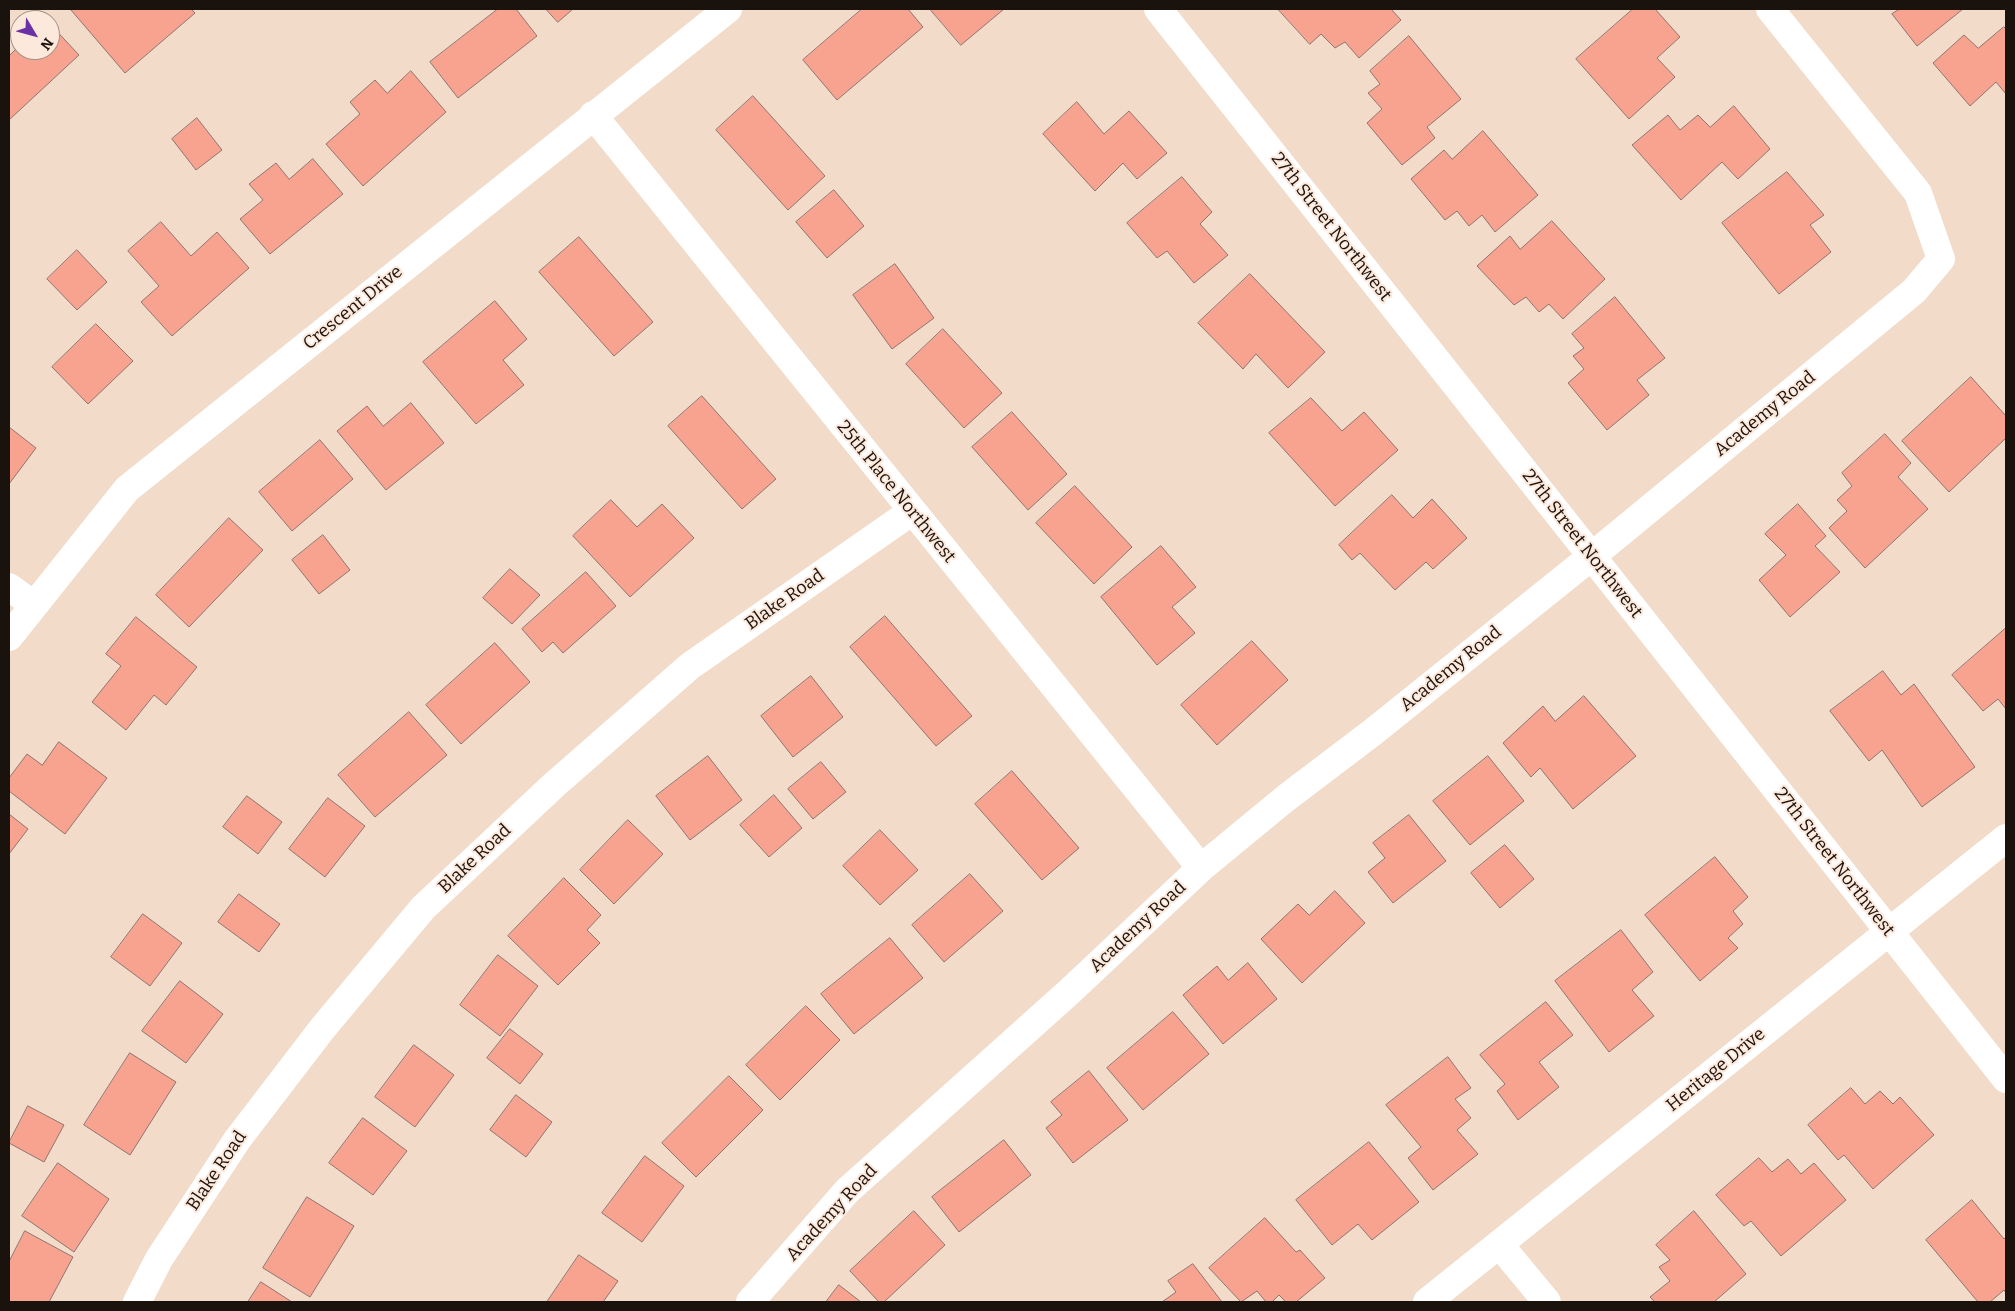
<!DOCTYPE html>
<style>
body{margin:0}
#map{position:relative;width:2015px;height:1311px;overflow:hidden;background:#f3dbca;font-family:Bitter,serif}
canvas{display:block}
.frame{position:absolute;inset:0;border:10px solid #1a120c;pointer-events:none}
.north{position:absolute;left:10px;top:10px;width:50px;height:50px;box-sizing:border-box;background:#fde9dc;border:1px solid #a29389;border-radius:50%;rotate:127deg;font-size:14px;font-weight:700;line-height:20px;text-align:center;color:#1a120c}
.north::after{content:'';display:block;margin:auto;width:18px;height:22px;background:#6b30a6;clip-path:polygon(50% 0,100% 100%,50% 72%,0 100%)}
</style>
<div id="map">
<canvas width="2015" height="1311"></canvas>
<div class="frame"></div>
<div class="north">N</div>
</div>
<script>
const g = document.querySelector('canvas').getContext('2d');
g.lineJoin = 'round';
function paint(path, color) { g.fillStyle = color; g.fill(path, 'evenodd'); }
function trace(path, color, width, dash) { g.strokeStyle = color; g.lineWidth = width; g.lineCap = dash ? 'butt' : 'round'; g.setLineDash(dash || []); g.stroke(path); }
function label(font, color, halo, rows, align = 'center') {
  g.font = font + ' Bitter,serif'; g.lineWidth = 4; g.setLineDash([]); g.textBaseline = 'middle'; g.strokeStyle = halo; g.fillStyle = color; for (const [text, x, y, turn = 0] of rows) {
    g.save(); g.translate(x, y); g.rotate((+turn || 0) * Math.PI / 180); g.textAlign = isNaN(turn) ? turn : align; if (halo) g.strokeText(text, 0, 0); g.fillText(text, 0, 0); g.restore();
  }
}
const building = new Path2D(`
 M 72,9 L 191,9 L 195,13 L 125,73 L 71,10 Z
 M 498,9 L 516,9 L 537,36 L 458,98 L 430,62 Z
 M 546,9 L 573,9 L 558,22 Z
 M 862,9 L 908,9 L 923,27 L 837,100 L 803,60 Z
 M 930,9 L 1004,9 L 961,45 Z
 M 1278,9 L 1391,9 L 1401,20 L 1359,58 L 1345,42 L 1335,48 L 1321,34 L 1310,44 Z
 M 1633,9 L 1655,9 L 1680,37 L 1657,58 L 1675,77 L 1629,119 L 1576,59 Z
 M 1900,9 L 1963,9 L 1917,46 L 1892,14 Z
 M 50,24 L 79,55 L 9,120 L 9,56 L 20,45 L 20,50 L 50,50 Z
 M 2004,27 L 2006,29 L 2006,94 L 1996,82 L 1970,106 L 1933,63 L 1964,35 L 1978,48 Z
 M 1409,36 L 1461,99 L 1427,127 L 1435,138 L 1402,165 L 1367,123 L 1382,109 L 1368,93 L 1380,84 L 1370,71 Z
 M 411,71 L 446,112 L 363,186 L 326,144 L 360,114 L 350,102 L 375,80 L 387,93 Z
 M 753,96 L 825,176 L 788,210 L 716,130 Z
 M 1077,102 L 1104,134 L 1129,111 L 1167,153 L 1137,179 L 1123,163 L 1095,191 L 1043,134 Z
 M 1734,106 L 1770,149 L 1738,179 L 1722,162 L 1681,200 L 1632,145 L 1668,115 L 1680,130 L 1698,115 L 1710,127 Z
 M 197,118 L 222,150 L 196,170 L 172,139 Z
 M 1483,131 L 1538,195 L 1495,232 L 1482,215 L 1469,226 L 1457,211 L 1445,220 L 1411,179 L 1444,150 L 1452,159 Z
 M 313,159 L 343,194 L 270,254 L 240,219 L 263,200 L 249,184 L 276,163 L 289,179 Z
 M 1787,172 L 1824,215 L 1810,225 L 1831,252 L 1779,294 L 1722,223 Z
 M 1182,177 L 1212,212 L 1200,224 L 1228,255 L 1194,283 L 1167,251 L 1157,258 L 1127,223 Z
 M 834,190 L 864,226 L 827,258 L 796,222 Z
 M 1552,221 L 1605,279 L 1563,319 L 1549,304 L 1539,312 L 1526,297 L 1514,305 L 1477,266 L 1510,236 L 1520,249 Z
 M 161,222 L 191,256 L 217,232 L 249,268 L 172,336 L 141,302 L 159,286 L 128,251 Z
 M 579,237 L 653,322 L 614,356 L 539,272 Z
 M 77,250 L 107,282 L 77,310 L 47,279 Z
 M 895,264 L 934,318 L 892,349 L 853,295 Z
 M 1250,274 L 1325,352 L 1288,388 L 1256,354 L 1243,369 L 1198,323 Z
 M 1615,297 L 1665,358 L 1637,380 L 1649,395 L 1607,430 L 1568,383 L 1584,369 L 1573,356 L 1584,348 L 1572,334 Z
 M 495,301 L 527,339 L 503,360 L 524,385 L 476,424 L 423,362 Z
 M 96,324 L 133,361 L 88,404 L 52,367 Z
 M 943,329 L 1002,393 L 964,428 L 906,364 Z
 M 1971,377 L 2006,416 L 2006,438 L 1949,492 L 1902,441 Z
 M 702,396 L 776,479 L 742,509 L 668,426 Z
 M 1311,398 L 1342,431 L 1364,412 L 1398,450 L 1335,506 L 1269,433 Z
 M 411,403 L 444,443 L 386,490 L 337,431 L 367,406 L 383,426 Z
 M 1012,412 L 1067,474 L 1028,510 L 972,447 Z
 M 9,427 L 36,448 L 9,484 Z
 M 1885,434 L 1911,463 L 1898,477 L 1928,509 L 1865,568 L 1829,528 L 1847,511 L 1837,500 L 1852,486 L 1842,473 Z
 M 320,440 L 353,479 L 292,531 L 259,492 Z
 M 1075,486 L 1132,547 L 1094,584 L 1036,523 Z
 M 1392,495 L 1413,518 L 1432,499 L 1467,538 L 1433,569 L 1426,562 L 1395,590 L 1360,553 L 1352,560 L 1339,545 Z
 M 611,500 L 637,527 L 662,504 L 694,538 L 630,597 L 573,536 Z
 M 1798,504 L 1826,536 L 1815,546 L 1840,572 L 1790,617 L 1759,580 L 1786,555 L 1765,534 Z
 M 229,518 L 263,550 L 189,627 L 156,595 Z
 M 323,535 L 350,570 L 319,594 L 292,560 Z
 M 1161,546 L 1196,587 L 1172,607 L 1195,633 L 1157,665 L 1101,597 Z
 M 510,569 L 540,595 L 512,624 L 483,598 Z
 M 586,572 L 616,606 L 563,653 L 553,642 L 542,652 L 522,629 Z
 M 885,616 L 972,716 L 936,746 L 850,647 Z
 M 136,617 L 197,667 L 166,705 L 154,695 L 126,730 L 92,702 L 121,666 L 106,654 Z
 M 2006,628 L 2006,709 L 1998,699 L 1983,711 L 1952,675 Z
 M 1252,641 L 1288,680 L 1217,745 L 1181,705 Z
 M 495,643 L 530,682 L 461,744 L 426,705 Z
 M 1883,671 L 1901,695 L 1914,684 L 1975,767 L 1922,807 L 1882,750 L 1869,761 L 1830,711 Z
 M 811,676 L 843,717 L 793,757 L 761,716 Z
 M 1584,696 L 1636,756 L 1573,809 L 1540,768 L 1531,777 L 1503,743 L 1543,706 L 1555,721 Z
 M 409,712 L 447,755 L 375,817 L 338,775 Z
 M 59,742 L 107,778 L 65,834 L 9,791 L 9,778 L 27,754 L 42,765 Z
 M 708,756 L 742,800 L 690,840 L 656,796 Z
 M 1488,756 L 1524,801 L 1470,845 L 1433,801 Z
 M 821,762 L 846,792 L 813,819 L 788,789 Z
 M 1012,771 L 1079,848 L 1042,880 L 975,804 Z
 M 774,795 L 802,828 L 769,857 L 740,825 Z
 M 247,796 L 282,822 L 258,854 L 223,827 Z
 M 328,798 L 365,826 L 325,877 L 289,849 Z
 M 9,814 L 28,829 L 9,854 Z
 M 1409,815 L 1446,861 L 1393,903 L 1368,872 L 1385,858 L 1373,843 Z
 M 628,820 L 663,854 L 614,904 L 580,870 Z
 M 880,830 L 918,870 L 880,905 L 843,866 Z
 M 1505,845 L 1534,879 L 1500,908 L 1471,873 Z
 M 1715,857 L 1748,897 L 1733,911 L 1743,924 L 1728,938 L 1738,948 L 1700,981 L 1645,915 Z
 M 970,874 L 1003,911 L 944,962 L 912,925 Z
 M 564,878 L 601,915 L 587,930 L 600,943 L 558,985 L 508,936 Z
 M 1335,891 L 1365,923 L 1302,983 L 1261,939 L 1298,904 L 1309,915 Z
 M 239,894 L 280,924 L 259,952 L 218,922 Z
 M 143,914 L 182,943 L 150,986 L 111,957 Z
 M 1621,930 L 1653,972 L 1632,990 L 1654,1016 L 1609,1052 L 1555,981 Z
 M 890,938 L 923,978 L 854,1034 L 821,994 Z
 M 498,955 L 538,986 L 500,1036 L 460,1005 Z
 M 1248,963 L 1277,999 L 1223,1044 L 1183,995 L 1217,966 L 1228,980 Z
 M 180,981 L 223,1014 L 186,1063 L 142,1031 Z
 M 1546,1002 L 1573,1035 L 1539,1062 L 1559,1087 L 1518,1120 L 1497,1091 L 1505,1084 L 1480,1055 Z
 M 806,1006 L 840,1040 L 780,1100 L 746,1065 Z
 M 1173,1012 L 1209,1054 L 1143,1110 L 1107,1068 Z
 M 510,1029 L 543,1054 L 520,1084 L 487,1058 Z
 M 414,1045 L 454,1075 L 415,1127 L 375,1097 Z
 M 130,1053 L 176,1082 L 130,1155 L 84,1125 Z
 M 1448,1057 L 1471,1088 L 1455,1099 L 1471,1118 L 1457,1130 L 1478,1154 L 1433,1190 L 1408,1158 L 1421,1147 L 1386,1105 Z
 M 1089,1071 L 1128,1120 L 1073,1163 L 1046,1128 L 1062,1115 L 1051,1102 Z
 M 729,1076 L 763,1110 L 696,1177 L 662,1143 Z
 M 1851,1088 L 1865,1104 L 1880,1091 L 1893,1104 L 1900,1097 L 1934,1135 L 1873,1189 L 1844,1155 L 1838,1160 L 1808,1125 Z
 M 516,1095 L 552,1122 L 526,1157 L 490,1130 Z
 M 28,1106 L 64,1125 L 44,1162 L 9,1143 Z
 M 363,1118 L 407,1151 L 373,1195 L 329,1163 Z
 M 1004,1140 L 1031,1175 L 959,1232 L 932,1197 Z
 M 1369,1142 L 1419,1202 L 1372,1240 L 1358,1224 L 1332,1245 L 1296,1200 Z
 M 645,1156 L 684,1186 L 642,1242 L 602,1213 Z
 M 1759,1158 L 1772,1172 L 1788,1159 L 1801,1174 L 1814,1163 L 1846,1200 L 1781,1256 L 1751,1221 L 1744,1226 L 1716,1195 Z
 M 58,1163 L 109,1199 L 74,1252 L 22,1216 Z
 M 307,1197 L 354,1226 L 310,1297 L 263,1268 Z
 M 1972,1200 L 2004,1239 L 2006,1237 L 2006,1293 L 2004,1290 L 1990,1302 L 1978,1302 L 1926,1240 Z
 M 914,1211 L 945,1245 L 884,1302 L 879,1302 L 850,1271 Z
 M 1694,1211 L 1746,1274 L 1714,1302 L 1655,1302 L 1650,1297 L 1670,1281 L 1659,1267 L 1670,1260 L 1656,1245 Z
 M 1265,1218 L 1296,1252 L 1300,1250 L 1325,1278 L 1296,1302 L 1286,1302 L 1279,1295 L 1272,1302 L 1266,1302 L 1257,1291 L 1241,1302 L 1209,1268 Z
 M 25,1231 L 73,1257 L 49,1302 L 9,1302 L 9,1262 Z
 M 579,1255 L 618,1281 L 603,1302 L 547,1302 Z
 M 1193,1264 L 1222,1302 L 1162,1302 L 1176,1292 L 1168,1281 Z
 M 261,1282 L 292,1302 L 248,1302 Z
 M 839,1285 L 861,1302 L 826,1302 Z`);
paint(building, '#f7a390');
trace(building, '#8f746e', 1);
trace(new Path2D(`
 M 1158,9 L 2006,1079
 M 593,115 L 1201,868
 M 9,587 L 34,605
 M 9,637 L 127,489 L 728,9
 M 1499,1244 L 1547,1302
 M 137,1302 L 159,1259 L 237,1140 L 322,1029 L 423,908 L 554,785 L 690,666 L 911,512
 M 750,1302 L 847,1191 L 1069,992 L 1201,868 L 1286,798 L 1373,732 L 1592,556 L 1914,291 L 1941,259 L 1918,193 L 1770,9
 M 1427,1302 L 2006,838`), '#fff', 28);
label('18px', '#1a120c', '#fde9dc', [
 ["27th Street Northwest",1331,227,52],
 ["Crescent Drive",353,308,-39],
 ["Academy Road",1765,414,-39],
 ["25th Place Northwest",896,492,51],
 ["27th Street Northwest",1582,544,52],
 ["Blake Road",785,600,-35],
 ["Academy Road",1451,669,-39],
 ["Blake Road",475,859,-43],
 ["27th Street Northwest",1834,862,52],
 ["Academy Road",1138,927,-43],
 ["Heritage Drive",1716,1070,-39],
 ["Blake Road",217,1171,-56],
 ["Academy Road",832,1213,-47]
]);
</script>
